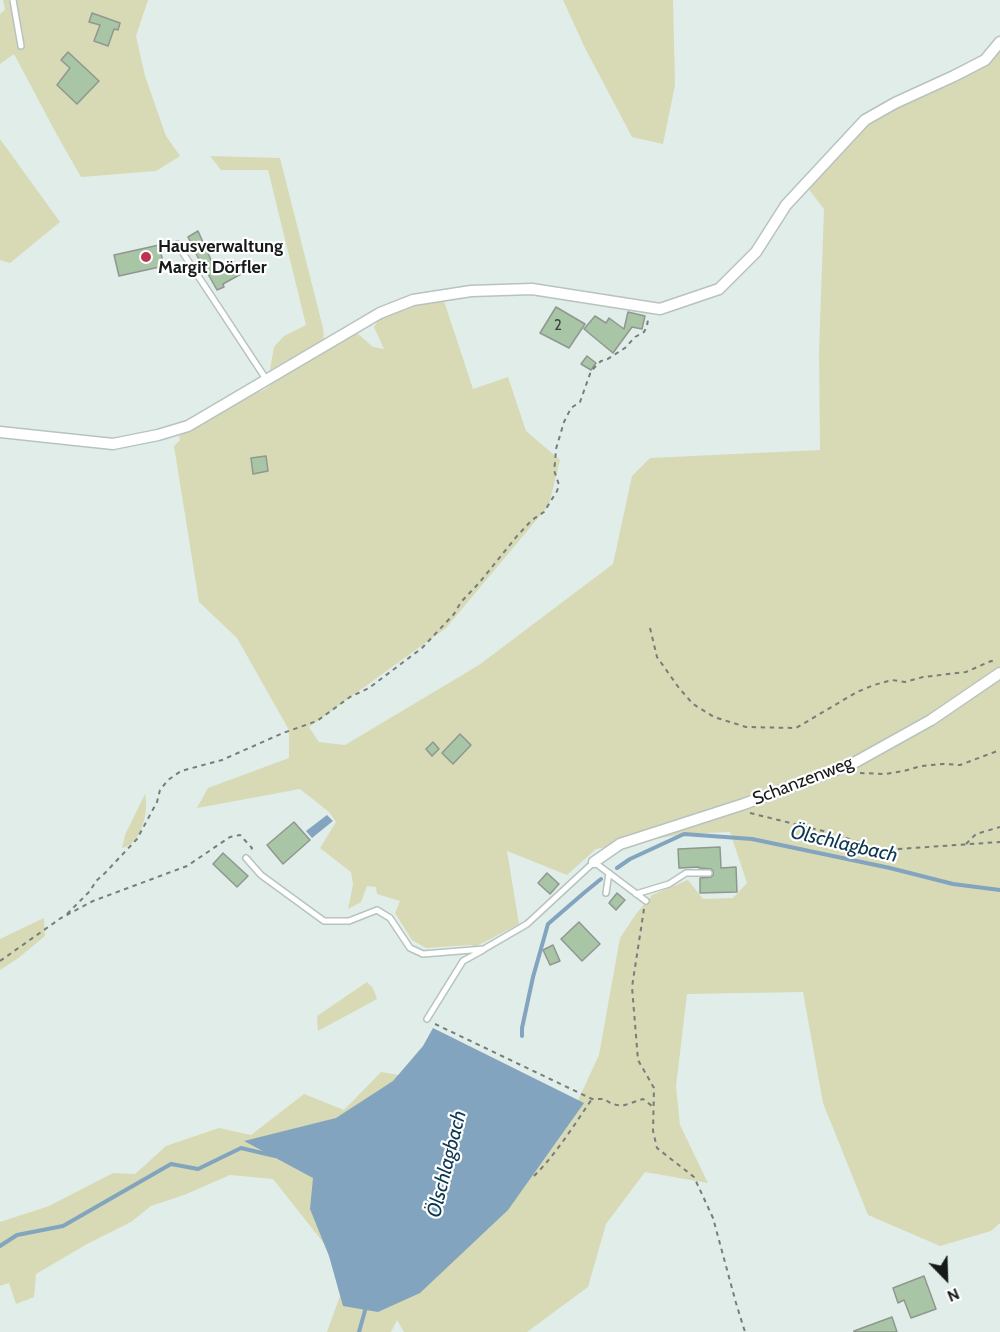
<!DOCTYPE html>
<meta charset="utf-8">
<style>
body{margin:0}
#map{position:relative;width:1000px;height:1332px;overflow:hidden;background:#e1ede9;font-family:Cabin,sans-serif}
canvas{display:block}
.north{position:absolute;left:916px;top:1248px;width:60px;height:60px;-webkit-text-stroke:4px #fff;paint-order:stroke;rotate:157deg;font-size:16px;font-weight:700;line-height:24px;text-align:center;color:#161a19}
.north::after{content:'';display:block;margin:auto;width:21px;height:27px;background:#161a19;clip-path:polygon(50% 0,100% 100%,50% 72%,0 100%)}
</style>
<div id="map">
<canvas width="1000" height="1332"></canvas>
<div class="north">N</div>
</div>
<script>
const g = document.querySelector('canvas').getContext('2d');
g.lineJoin = 'round';
function paint(path, color) { g.fillStyle = color; g.fill(path, 'evenodd'); }
function trace(path, color, width, dash) { g.strokeStyle = color; g.lineWidth = width; g.lineCap = dash ? 'butt' : 'round'; g.setLineDash(dash || []); g.stroke(path); }
function label(font, color, halo, rows, align = 'center') {
  g.font = font + ' Cabin,sans-serif'; g.lineWidth = 4.5; g.setLineDash([]); g.textBaseline = 'middle'; g.strokeStyle = halo; g.fillStyle = color; for (const [text, x, y, turn = 0] of rows) {
    g.save(); g.translate(x, y); g.rotate((+turn || 0) * Math.PI / 180); g.textAlign = isNaN(turn) ? turn : align; if (halo) g.strokeText(text, 0, 0); g.fillText(text, 0, 0); g.restore();
  }
}
paint(new Path2D(`
 M 3,0 L 148,0 L 136,36 L 145,76 L 166,136 L 180,156 L 156,171 L 81,177 L 57,135 L 14,54 L 0,64 L 0,14 L 5,10 Z
 M 563,0 L 673,0 L 675,85 L 663,144 L 632,137 L 585,48 Z
 M 1000,43 L 1000,1223 L 991,1231 L 940,1246 L 868,1215 L 823,1103 L 803,992 L 687,994 L 676,1086 L 680,1125 L 708,1183 L 645,1172 L 606,1224 L 588,1287 L 527,1332 L 404,1332 L 397,1320 L 391,1332 L 327,1332 L 341,1293 L 334,1256 L 273,1179 L 230,1175 L 184,1195 L 151,1206 L 131,1222 L 87,1244 L 36,1274 L 34,1297 L 16,1304 L 9,1283 L 0,1286 L 0,1222 L 49,1206 L 113,1173 L 135,1174 L 166,1146 L 219,1128 L 251,1135 L 304,1094 L 344,1110 L 381,1072 L 404,1076 L 488,1229 L 567,1124 L 599,1055 L 620,938 L 636,914 L 652,895 L 688,880 L 703,899 L 733,898 L 747,883 L 730,832 L 684,834 L 596,849 L 567,875 L 507,851 L 519,924 L 475,947 L 471,945 L 426,948 L 412,940 L 395,913 L 400,901 L 377,894 L 376,887 L 367,886 L 361,902 L 348,909 L 353,885 L 351,872 L 320,848 L 336,822 L 329,812 L 300,789 L 197,808 L 208,788 L 289,758 L 289,730 L 237,638 L 199,602 L 174,446 L 180,440 L 179,436 L 254,393 C 263,391 270,388 274,380 L 357,333 L 373,347 L 384,349 L 374,327 L 380,318 L 413,306 L 444,301 L 473,389 L 508,377 L 526,431 L 560,460 L 549,505 L 446,628 L 309,727 L 319,742 L 345,745 L 479,665 L 613,564 L 632,476 L 650,458 L 820,450 L 819,352 L 824,209 L 804,183 L 865,120 L 954,77 Z
 M 0,139 L 60,222 L 10,263 L 0,260 Z
 M 210,156 L 280,158 L 323,328 L 324,340 L 270,370 L 274,347 L 284,336 L 306,325 L 268,170 L 221,170 Z
 M 145,794 C 149,810 142,845 122,848 L 125,835 Z
 M 44,918 L 45,936 L 17,959 L 0,970 L 0,939 Z
 M 367,982 L 373,988 L 377,999 L 318,1031 L 317,1016 Z`), '#d7dab5');
paint(new Path2D(`
 M 327,815 L 333,821 L 312,838 L 306,831 Z
 M 433,1028 L 584,1103 L 508,1210 L 420,1293 L 378,1312 L 343,1306 L 329,1256 L 310,1209 L 313,1178 L 244,1141 L 336,1118 L 393,1081 L 423,1046 Z`), '#82a4bf');
trace(new Path2D(`
 M 617,868 L 630,859 L 684,834 L 752,839 L 890,868 L 953,884 L 1000,890
 M 522,1036 L 522,1028 L 533,977 L 548,924 L 585,892 L 601,879
 M 0,1246 L 17,1235 L 63,1226 L 171,1164 L 198,1169 L 241,1148 L 275,1156
 M 359,1332 L 366,1307`), '#82a4bf', 4);
const building = new Path2D(`
 M 92,13 L 120,23 L 118,30 L 114,29 L 108,46 L 94,41 L 100,25 L 89,22 Z
 M 68,52 L 99,81 L 77,104 L 57,85 L 70,68 L 61,60 Z
 M 198,231 L 216,271 L 234,261 L 241,274 L 223,284 L 224,287 L 217,290 L 204,267 L 203,268 L 188,237 Z
 M 159,245 L 164,266 L 119,276 L 114,255 Z
 M 556,307 L 585,324 L 569,348 L 540,333 Z
 M 628,312 L 645,316 L 642,329 L 632,327 L 613,353 L 584,329 L 595,316 L 606,323 L 609,318 L 624,329 Z
 M 587,356 L 596,363 L 591,370 L 581,364 Z
 M 266,456 L 268,471 L 253,474 L 251,458 Z
 M 460,734 L 471,745 L 453,764 L 442,753 Z
 M 433,742 L 439,749 L 432,756 L 426,749 Z
 M 294,822 L 310,840 L 283,864 L 267,845 Z
 M 720,847 L 721,868 L 736,867 L 737,892 L 700,893 L 700,878 L 711,877 L 713,875 L 713,871 L 711,869 L 699,868 L 699,867 L 679,868 L 678,849 Z
 M 223,853 L 248,876 L 237,887 L 213,864 Z
 M 547,873 L 559,884 L 550,894 L 538,883 Z
 M 617,893 L 625,900 L 616,910 L 609,903 Z
 M 579,922 L 600,944 L 582,961 L 561,939 Z
 M 553,945 L 560,961 L 550,965 L 543,950 Z
 M 924,1276 L 936,1309 L 911,1318 L 904,1300 L 898,1303 L 893,1288 Z
 M 892,1317 L 897,1332 L 854,1332 L 854,1331 Z`);
paint(building, '#a8c5a6');
trace(building, '#909790', 1.5);
const service = new Path2D(`
 M 13,0 L 21,46
 M 177,244 L 266,379
 M 246,858 L 261,875 L 324,921 L 349,921 L 377,910 L 390,918 L 410,948 L 423,954 L 484,949 L 527,924 L 594,862 L 646,901
 M 606,893 L 609,873
 M 636,894 L 669,884 L 686,873 L 709,873
 M 427,1019 L 463,961 L 483,950`);
const minor = new Path2D(`
 M 0,432 L 113,444 L 158,435 L 188,426 L 380,313 L 413,300 L 471,291 L 532,289 L 660,309 L 719,289 L 756,252 L 786,205 L 865,120 L 895,103 L 954,76 L 985,60 L 1000,42
 M 594,862 L 620,844 L 744,804 L 852,764 L 931,720 L 1000,673`);
trace(service, '#b7c3bf', 8);
trace(minor, '#b7c3bf', 13);
trace(new Path2D(`
 M 650,628 L 657,657 L 679,688 L 693,704 L 714,717 L 746,727 L 796,728 L 857,692 L 874,685 L 892,680 L 905,682 L 923,677 L 966,672 L 991,661 L 997,662
 M 860,773 L 885,774 L 904,771 L 921,766 L 943,764 L 960,765 L 1000,750
 M 750,813 L 827,832 L 884,850 L 1000,842
 M 966,844 L 976,834 L 1000,827
 M 644,909 L 632,987 L 638,1060 L 654,1088 L 653,1131 L 657,1148 L 694,1177 L 713,1218 L 736,1303 L 745,1332
 M 67,914 L 90,891 L 96,881 L 105,873 L 137,839 L 157,802 L 160,790 L 168,780 L 181,771 L 222,760 L 283,733 L 317,721 L 350,697 L 369,688 L 422,648 L 454,614 L 461,602 L 479,583 L 517,536 L 532,520 L 544,512 L 557,491 L 559,485 L 554,470 L 555,463 L 556,449 L 564,422 L 571,408 L 580,402 L 591,371 L 601,361 L 606,360 L 625,348 L 635,337 L 644,332 L 647,326 L 648,319
 M 0,961 L 61,918 L 93,901 L 187,866 L 230,837 L 240,835 L 252,848 L 251,850
 M 435,1024 L 592,1099 L 604,1099 L 612,1104 L 622,1106 L 643,1099 L 652,1106
 M 534,1176 C 557,1153 574,1125 592,1099`), '#767d7b', 2, [4.5, 4.5]);
trace(service, '#fff', 5);
trace(minor, '#fff', 10);
for (const [x, y, r, color] of [
 [146,257,6,"#c03053"]
]) { const dot = new Path2D(); dot.arc(x, y, r, 0, 2 * Math.PI); g.fillStyle = color; g.fill(dot); trace(dot, '#fff', 2); }
label('15px', '#3a453c', null, [
 ["2",558,326]
]);
label('bold 18px', '#161a19', '#fff', [
 ["Hausverwaltung",158,247],
 ["Margit Dörfler",158,268]
], 'left');
label('18px', '#161a19', '#fff', [
 ["Schanzenweg",803,781,-21]
]);
label('italic 20px', '#0c3753', '#fff', [
 ["Ölschlagbach",844,844,13],
 ["Ölschlagbach",447,1164,-76]
]);
</script>
